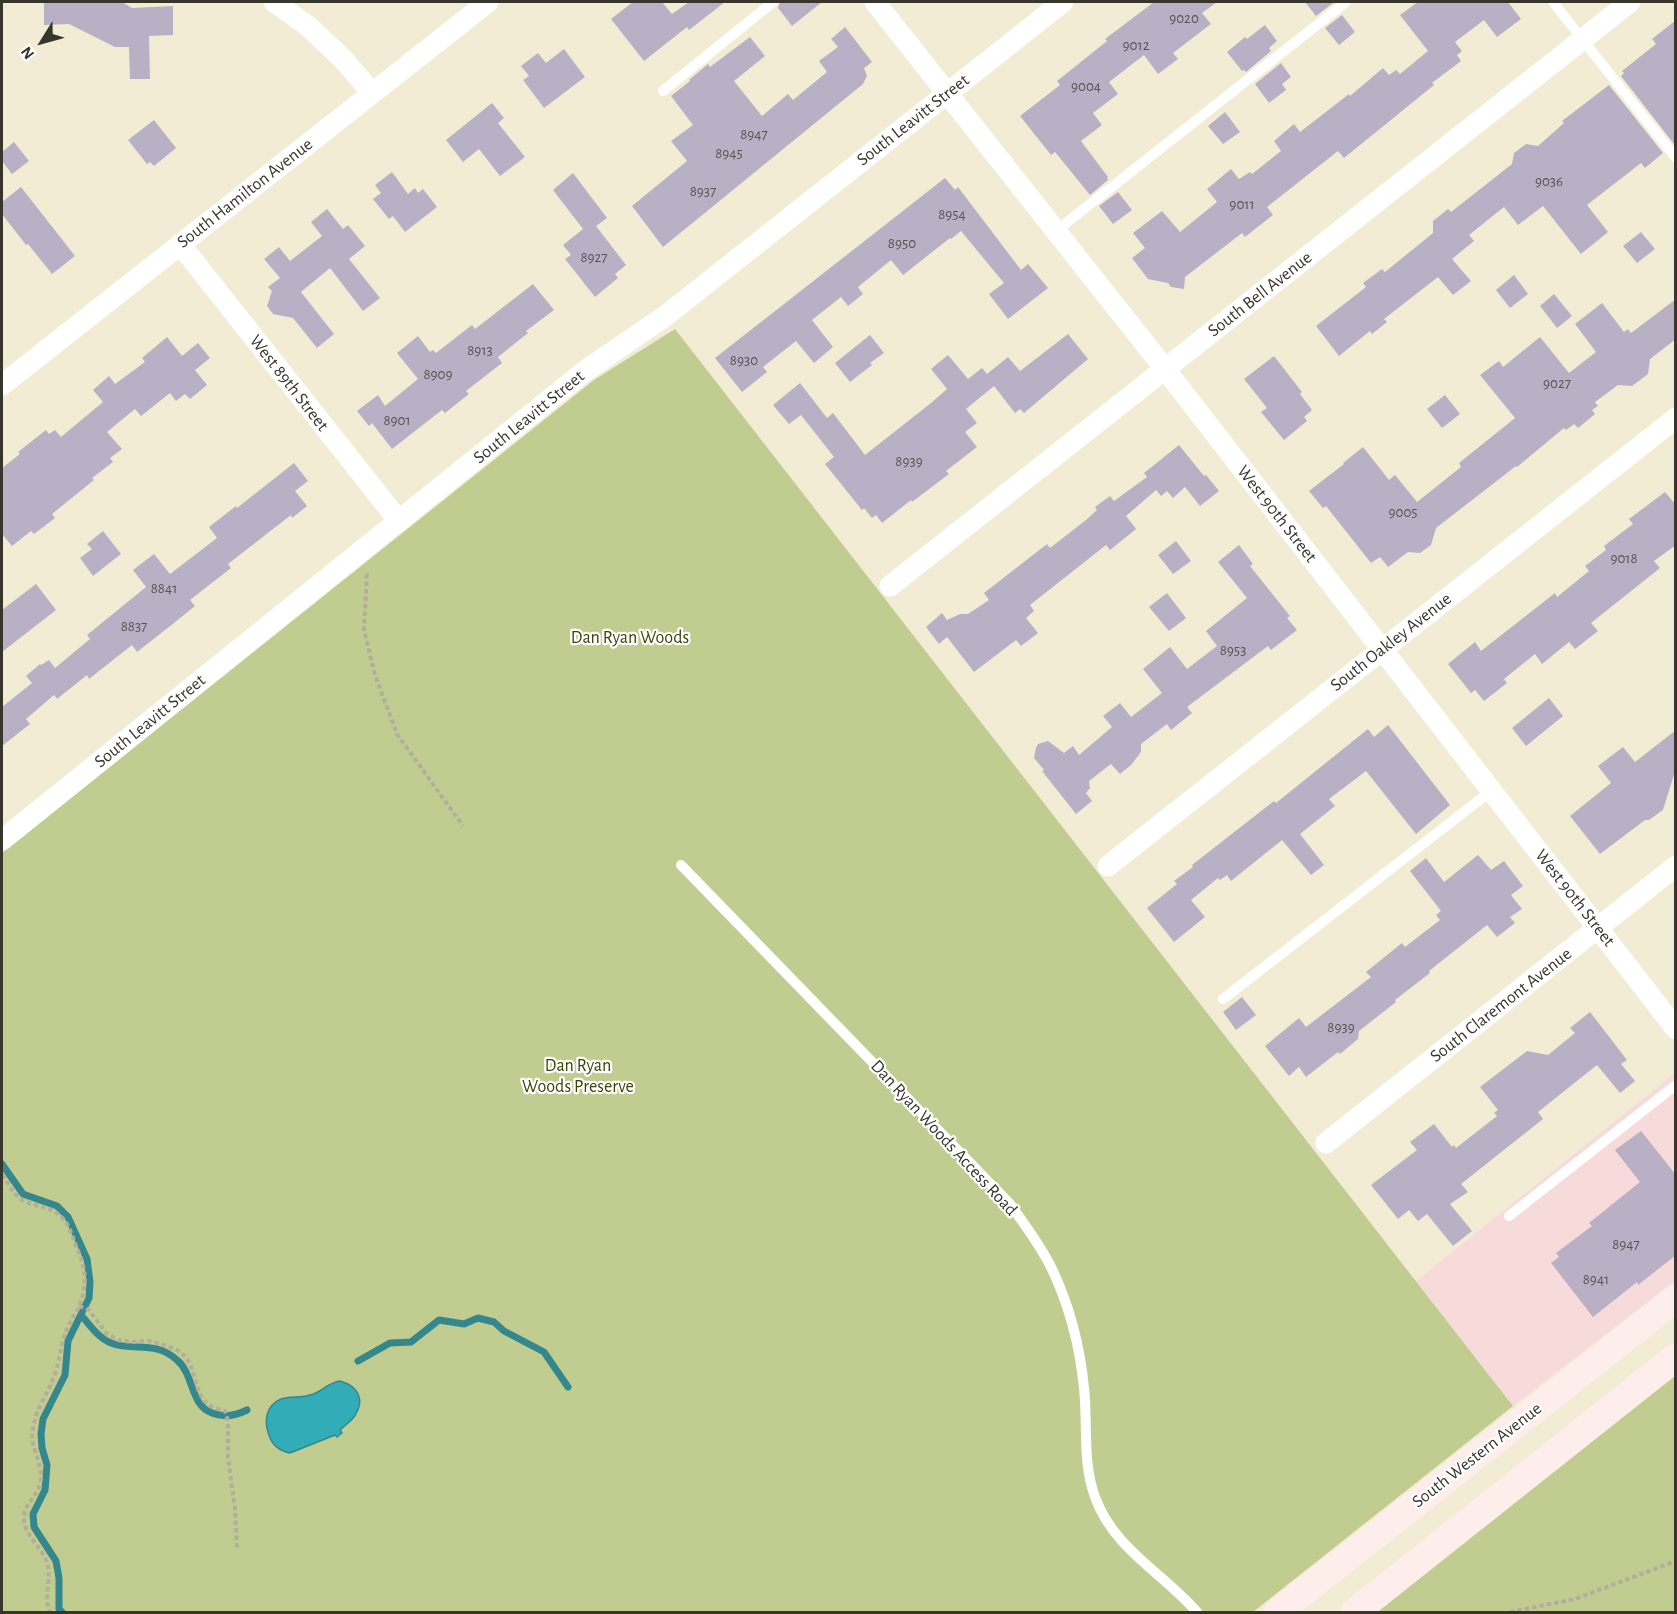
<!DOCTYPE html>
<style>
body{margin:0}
#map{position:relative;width:1677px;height:1614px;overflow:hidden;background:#f3ecd5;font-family:"Alegreya Sans",sans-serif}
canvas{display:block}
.frame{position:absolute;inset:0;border:3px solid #38352d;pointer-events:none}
.north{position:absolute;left:12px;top:12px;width:60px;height:60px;-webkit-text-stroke:4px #fff;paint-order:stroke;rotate:233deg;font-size:16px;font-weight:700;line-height:24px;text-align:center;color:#38352d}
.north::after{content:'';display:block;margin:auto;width:21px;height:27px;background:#38352d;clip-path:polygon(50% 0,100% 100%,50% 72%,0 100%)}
</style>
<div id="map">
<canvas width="1677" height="1614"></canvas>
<div class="frame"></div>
<div class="north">N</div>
</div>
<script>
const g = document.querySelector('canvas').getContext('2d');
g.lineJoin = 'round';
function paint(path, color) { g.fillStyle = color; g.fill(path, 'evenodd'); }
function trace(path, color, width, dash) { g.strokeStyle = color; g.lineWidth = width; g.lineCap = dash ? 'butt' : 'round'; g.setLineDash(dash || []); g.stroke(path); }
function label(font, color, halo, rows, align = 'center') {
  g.font = font + ' "Alegreya Sans",sans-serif'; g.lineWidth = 4.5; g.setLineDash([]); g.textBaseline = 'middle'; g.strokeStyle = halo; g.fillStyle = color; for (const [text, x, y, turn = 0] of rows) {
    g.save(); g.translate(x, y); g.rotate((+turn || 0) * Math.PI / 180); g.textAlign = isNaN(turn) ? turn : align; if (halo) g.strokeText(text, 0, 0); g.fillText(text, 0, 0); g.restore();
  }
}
paint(new Path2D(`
 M 1675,1073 L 1675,1281 L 1513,1406 L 1416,1281 Z`), '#f6dbda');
paint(new Path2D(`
 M 675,329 L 1513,1406 L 1253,1612 L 2,1612 L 2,853 L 594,380 Z
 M 1675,1376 L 1675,1612 L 1377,1612 Z`), '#c1cd90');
const water = new Path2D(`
 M 340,1381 C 358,1386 366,1400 354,1417 C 350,1422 344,1426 340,1430 L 342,1433 L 337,1437 L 335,1435 L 290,1453 C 280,1451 272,1445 269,1435 C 264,1422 265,1406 281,1399 C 290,1396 301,1398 310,1395 C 322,1392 327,1383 340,1381 Z`);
paint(water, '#32acb6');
trace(water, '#34888d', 1.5);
trace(new Path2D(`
 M 2,1164 L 23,1194 L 57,1206 L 68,1217 L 87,1259 L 90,1282 L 89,1298 L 68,1341 L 65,1375 L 43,1419 L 41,1434 L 42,1448 L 47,1465 L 45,1490 L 33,1514 L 34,1527 L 56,1561 L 59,1578 L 59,1609 L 62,1612
 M 81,1315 C 90,1325 98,1338 111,1343 C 134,1352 155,1340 177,1360 C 194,1374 190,1405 212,1413 C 224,1418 235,1416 247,1410
 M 358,1361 L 390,1343 L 411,1342 L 439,1320 L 464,1324 L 478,1318 L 494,1322 L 504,1331 L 544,1352 L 568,1387`), '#34888d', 7);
paint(new Path2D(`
 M 44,2 L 122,2 L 132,8 L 173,6 L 173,35 L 149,36 L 150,79 L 130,79 L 129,47 L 115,47 L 69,24 L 44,25 Z
 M 633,2 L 662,2 L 672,14 L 689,2 L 725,2 L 689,30 L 687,27 L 644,61 L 611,19 Z
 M 780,2 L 822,2 L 792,26 L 778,8 Z
 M 1154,2 L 1217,2 L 1202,13 L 1211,24 L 1173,53 L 1178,59 L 1158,74 L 1144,55 L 1109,82 L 1118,94 L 1093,113 L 1102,125 L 1081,141 L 1108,177 L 1107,178 L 1108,180 L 1090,195 L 1055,152 L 1051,155 L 1020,116 L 1060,85 L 1057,81 L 1107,41 L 1105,39 Z
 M 1305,2 L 1331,2 L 1333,3 L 1316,16 Z
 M 1418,2 L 1508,2 L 1521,19 L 1497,37 L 1484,20 L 1455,42 L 1462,51 L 1457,55 L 1461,61 L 1432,83 L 1434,85 L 1344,158 L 1338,151 L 1267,207 L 1273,215 L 1245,237 L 1242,233 L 1185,277 L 1184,289 L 1171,287 L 1168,283 L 1148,279 L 1132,258 L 1145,248 L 1133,233 L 1162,211 L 1180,232 L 1217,202 L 1207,189 L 1231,169 L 1239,179 L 1250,172 L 1252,174 L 1281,151 L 1274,141 L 1294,124 L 1300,132 L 1349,94 L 1350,96 L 1383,68 L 1389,75 L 1396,70 L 1400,74 L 1428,51 L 1400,15 Z
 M 1342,15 L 1355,32 L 1339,45 L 1325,28 Z
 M 1676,20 L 1676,143 L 1674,144 L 1621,76 L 1624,73 L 1622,71 L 1656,44 L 1652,39 Z
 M 1265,25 L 1277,41 L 1269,48 L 1271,51 L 1246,72 L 1244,70 L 1242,71 L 1227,52 L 1245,37 L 1247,39 Z
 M 845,27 L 872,62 L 864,68 L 867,76 L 863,84 L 663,247 L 632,206 L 687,161 L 671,141 L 693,125 L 671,96 L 690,81 L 689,80 L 708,64 L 710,67 L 750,37 L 765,56 L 734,81 L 762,116 L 788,94 L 793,100 L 827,72 L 819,61 L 838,47 L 831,39 Z
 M 564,49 L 585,77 L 544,108 L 523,80 L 529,76 L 521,66 L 538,53 L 546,63 Z
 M 1281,63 L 1291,77 L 1282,84 L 1286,90 L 1269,103 L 1255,84 Z
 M 1609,85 L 1663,153 L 1645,168 L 1641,163 L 1587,205 L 1608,232 L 1581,254 L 1543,206 L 1518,225 L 1504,207 L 1469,235 L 1474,241 L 1452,259 L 1471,281 L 1453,295 L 1438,277 L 1384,319 L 1387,322 L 1372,334 L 1370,331 L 1339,356 L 1316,326 L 1366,287 L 1363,283 L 1382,269 L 1385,272 L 1433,233 L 1433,221 L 1448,209 L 1451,212 L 1512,164 L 1514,153 L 1526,144 L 1538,146 L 1564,123 L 1562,121 Z
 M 492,103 L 504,118 L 498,123 L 525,157 L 500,176 L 479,149 L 463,162 L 446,140 Z
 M 1225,112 L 1240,132 L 1223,144 L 1208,126 Z
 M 154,120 L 176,148 L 154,166 L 150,162 L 147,164 L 128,140 Z
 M 14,142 L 29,161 L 12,174 L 2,161 L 2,152 Z
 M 392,172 L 408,194 L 415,188 L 418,193 L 423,189 L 437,207 L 405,232 L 393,216 L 389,219 L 373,199 L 381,193 L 375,185 Z
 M 573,173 L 607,218 L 596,226 L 626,265 L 615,274 L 618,278 L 595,297 L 565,259 L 571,255 L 563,245 L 583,229 L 553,190 Z
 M 945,178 L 955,190 L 958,187 L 1021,270 L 1028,264 L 1048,288 L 1008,319 L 989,294 L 1004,283 L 961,231 L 951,239 L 950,238 L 903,275 L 891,260 L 858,287 L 863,294 L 848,306 L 841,297 L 812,320 L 833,347 L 814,363 L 796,341 L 763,367 L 767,372 L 742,392 L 715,358 Z
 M 21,187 L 75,256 L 52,274 L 28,244 L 26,245 L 2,214 L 2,202 Z
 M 1118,192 L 1132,210 L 1113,224 L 1099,206 Z
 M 327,209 L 343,229 L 348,225 L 365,246 L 349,259 L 380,298 L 363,311 L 330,268 L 301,292 L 334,334 L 317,348 L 293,318 L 273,314 L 267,306 L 272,291 L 268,287 L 280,278 L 264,259 L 279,247 L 290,261 L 322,236 L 311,222 Z
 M 1641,232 L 1655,249 L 1637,263 L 1623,246 Z
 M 1514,275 L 1528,294 L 1510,308 L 1496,290 Z
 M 533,284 L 554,310 L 526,331 L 528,333 L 498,357 L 502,363 L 466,391 L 469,394 L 445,413 L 442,410 L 392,449 L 372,423 L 369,426 L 357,411 L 378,395 L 385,406 L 418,379 L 397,353 L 418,336 L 430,352 L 433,350 L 436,353 L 472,325 L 475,329 Z
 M 1554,294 L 1572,316 L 1557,328 L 1540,306 Z
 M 1676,299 L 1676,339 L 1650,359 L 1648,374 L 1632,386 L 1618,385 L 1595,402 L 1598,406 L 1592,410 L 1595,414 L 1578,428 L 1574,424 L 1566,430 L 1564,428 L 1517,467 L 1516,466 L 1436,528 L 1431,545 L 1420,553 L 1408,552 L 1388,567 L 1380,557 L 1371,563 L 1326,506 L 1323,508 L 1309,491 L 1344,464 L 1343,463 L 1363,447 L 1389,480 L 1395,475 L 1417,502 L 1461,467 L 1459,463 L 1515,418 L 1480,375 L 1499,361 L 1503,367 L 1540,337 L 1569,373 L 1596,352 L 1575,324 L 1602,303 L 1624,332 L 1628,329 L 1631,333 Z
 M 1068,334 L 1088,359 L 1024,413 L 1020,409 L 1015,413 L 994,386 L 966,409 L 977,423 L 965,432 L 977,447 L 946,471 L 949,474 L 912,502 L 911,500 L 882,523 L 876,515 L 872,518 L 864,508 L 862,510 L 825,464 L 834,457 L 801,415 L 789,424 L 773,405 L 800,383 L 827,418 L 833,413 L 865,455 L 931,403 L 947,389 L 931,369 L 948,355 L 968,379 L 982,368 L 987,374 L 1008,357 L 1020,371 Z
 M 870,335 L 884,353 L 870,363 L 872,365 L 850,382 L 835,363 Z
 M 167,337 L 182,356 L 198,343 L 210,358 L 195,370 L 207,385 L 190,399 L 185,394 L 176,401 L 170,393 L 141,416 L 135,409 L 107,432 L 122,449 L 110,458 L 113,462 L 92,478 L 94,480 L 52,514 L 55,518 L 34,534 L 31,531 L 12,546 L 2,534 L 2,468 L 20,454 L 18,452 L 46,430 L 49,434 L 55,430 L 61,437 L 103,402 L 93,390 L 109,376 L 115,384 L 145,362 L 142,358 Z
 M 1274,356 L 1302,392 L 1300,394 L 1312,410 L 1304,417 L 1307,421 L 1284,440 L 1261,412 L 1267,408 L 1244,379 Z
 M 1445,395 L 1460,414 L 1442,428 L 1427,409 Z
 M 1179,445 L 1204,476 L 1206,475 L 1219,491 L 1200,506 L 1185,487 L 1173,498 L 1167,491 L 1161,496 L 1156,490 L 1126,516 L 1136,529 L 1110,550 L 1106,545 L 1030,605 L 1034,611 L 1026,618 L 1038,633 L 1021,646 L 1016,640 L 974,672 L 947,637 L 939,644 L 926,627 L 942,613 L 947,620 L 960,614 L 968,614 L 989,600 L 984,593 L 1047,544 L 1050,548 L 1086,520 L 1097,510 L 1095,507 L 1110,496 L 1114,501 L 1147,477 L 1144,473 Z
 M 294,463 L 308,481 L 295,491 L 307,506 L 292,518 L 291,515 L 228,564 L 231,568 L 190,600 L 195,606 L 174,623 L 137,652 L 132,645 L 89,679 L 87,675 L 57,699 L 54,695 L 26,719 L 30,724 L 2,746 L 2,707 L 32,683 L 26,676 L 40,664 L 41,665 L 49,660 L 55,668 L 90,639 L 87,635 L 146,587 L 133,570 L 154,554 L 170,574 L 217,538 L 209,527 L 236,506 L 237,508 Z
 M 1665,492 L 1676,505 L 1676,545 L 1654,561 L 1660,568 L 1591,623 L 1598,631 L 1575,649 L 1569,642 L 1542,664 L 1535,654 L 1504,679 L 1507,683 L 1484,701 L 1475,690 L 1471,693 L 1448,664 L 1475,642 L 1481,651 L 1555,593 L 1557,597 L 1589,571 L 1585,566 L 1606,550 L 1604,546 L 1633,524 L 1629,519 Z
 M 103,531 L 121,554 L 93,576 L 80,558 L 92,549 L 87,544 Z
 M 1176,541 L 1191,561 L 1173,574 L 1158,555 Z
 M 1239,545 L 1253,564 L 1250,566 L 1290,616 L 1287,618 L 1297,630 L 1271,650 L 1268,646 L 1187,707 L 1192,713 L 1171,730 L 1167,724 L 1141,744 L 1141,752 L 1131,765 L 1120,774 L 1111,764 L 1089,781 L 1090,788 L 1086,793 L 1092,801 L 1076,814 L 1042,771 L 1044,770 L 1034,758 L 1036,748 L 1038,744 L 1048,741 L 1064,753 L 1073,746 L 1079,755 L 1112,727 L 1103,716 L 1120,703 L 1131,717 L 1162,693 L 1143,669 L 1170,647 L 1187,669 L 1217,646 L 1206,631 L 1247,598 L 1218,562 Z
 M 36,584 L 56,610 L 2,652 L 2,610 Z
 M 1167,593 L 1186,618 L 1169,631 L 1149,607 Z
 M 1549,698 L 1563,716 L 1526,746 L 1512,728 Z
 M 1388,725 L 1450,805 L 1416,834 L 1366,771 L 1329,799 L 1335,806 L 1300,834 L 1324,865 L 1311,875 L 1282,840 L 1231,881 L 1227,875 L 1220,880 L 1218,878 L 1191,900 L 1205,917 L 1174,942 L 1147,908 L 1177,884 L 1174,881 L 1193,867 L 1192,865 L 1274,801 L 1276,803 L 1368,729 L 1374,737 Z
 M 1676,730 L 1676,768 L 1663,810 L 1649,820 L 1645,820 L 1600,854 L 1570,816 L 1611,783 L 1598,766 L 1623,747 L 1635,762 Z
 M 1478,855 L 1491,870 L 1504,861 L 1523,886 L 1511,895 L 1522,909 L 1510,917 L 1515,923 L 1497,937 L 1487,925 L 1429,971 L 1430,973 L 1395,1000 L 1396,1002 L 1359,1031 L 1358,1039 L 1340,1054 L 1338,1052 L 1306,1077 L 1299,1067 L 1289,1076 L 1265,1046 L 1299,1018 L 1306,1027 L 1371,977 L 1366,972 L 1402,943 L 1405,947 L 1440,920 L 1436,915 L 1441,911 L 1410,871 L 1426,858 L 1444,882 Z
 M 1242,997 L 1256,1015 L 1236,1030 L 1223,1012 Z
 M 1590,1012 L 1627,1060 L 1621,1064 L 1635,1081 L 1620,1093 L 1597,1065 L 1538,1112 L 1543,1119 L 1461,1184 L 1468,1192 L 1450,1204 L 1472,1231 L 1453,1246 L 1427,1214 L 1418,1221 L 1409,1210 L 1398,1219 L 1371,1185 L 1417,1150 L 1410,1142 L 1434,1124 L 1452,1147 L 1454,1145 L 1456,1148 L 1497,1116 L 1494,1113 L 1498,1110 L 1480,1087 L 1527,1051 L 1548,1055 L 1575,1033 L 1570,1028 Z
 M 1641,1131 L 1676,1175 L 1676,1255 L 1638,1285 L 1637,1282 L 1593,1317 L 1551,1263 L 1559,1257 L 1556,1253 L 1592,1226 L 1589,1223 L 1640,1182 L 1615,1150 Z`), '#b9b0c5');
trace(new Path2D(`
 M 367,574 L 364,630 L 375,675 L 397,734 L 463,826
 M 2,1175 C 9,1182 11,1193 21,1199 C 36,1209 51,1203 65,1221 C 70,1228 73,1238 76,1246 C 87,1270 88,1286 77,1311 C 73,1317 69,1324 66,1331 C 60,1346 60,1364 53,1379 C 48,1393 38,1406 35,1420 C 33,1428 31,1435 33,1443 C 36,1457 45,1473 39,1487 C 35,1499 23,1505 24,1520 C 25,1536 43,1548 47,1563 C 52,1580 43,1597 50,1612
 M 79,1306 L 89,1310 L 106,1333 L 118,1340 L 131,1342 L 149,1341 L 165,1345 L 181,1352 L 190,1363 L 199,1392 L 204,1401 L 212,1407 L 225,1411 L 228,1421 L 228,1457 L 235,1509 L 237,1548
 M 1510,1612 L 1575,1599 L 1676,1561`), '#b3ae9c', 4, [4.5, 3]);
trace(new Path2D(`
 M 1553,2 L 1676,158
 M 663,91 L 773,2
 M 1056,231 L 1346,2
 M 681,865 L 1010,1204 C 1025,1225 1041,1246 1052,1269 C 1070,1307 1080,1347 1084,1388 C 1088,1424 1082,1462 1095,1497 C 1113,1548 1163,1573 1197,1612
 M 1223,999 L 1491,791
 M 1509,1216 L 1676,1085`), '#fff', 10);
trace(new Path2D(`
 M 274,2 L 308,26 L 344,60 L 372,93
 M 875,2 L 1165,369 L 1676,1029
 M 180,244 L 399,521
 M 2,385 L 488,2
 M 890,586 L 1630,2
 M 2,840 L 585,371 L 664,317 L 1063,2
 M 1108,866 L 1676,418
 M 1326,1143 L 1676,866`), '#fff', 21);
trace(new Path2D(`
 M 1278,1612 L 1676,1298
 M 1355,1612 L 1676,1357`), '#fdeeec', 28);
label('15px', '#585453', null, [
 ["9020",1184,18],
 ["9012",1136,45],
 ["9004",1086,86],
 ["8947",754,134],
 ["8945",729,153],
 ["9036",1549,181],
 ["8937",703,191],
 ["9011",1242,204],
 ["8954",952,214],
 ["8950",902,243],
 ["8927",594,257],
 ["8913",480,350],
 ["8930",744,360],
 ["8909",438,374],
 ["9027",1557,383],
 ["8901",397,420],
 ["8939",909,461],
 ["9005",1403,512],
 ["9018",1624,558],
 ["8841",164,588],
 ["8837",134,626],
 ["8953",1233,650],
 ["8939",1341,1027],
 ["8947",1626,1244],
 ["8941",1596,1279]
]);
label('18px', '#38352d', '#fff', [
 ["South Leavitt Street",913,120,-38],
 ["South Hamilton Avenue",245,193,-38],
 ["South Bell Avenue",1260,294,-38],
 ["West 89th Street",289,383,52],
 ["South Leavitt Street",529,417,-39],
 ["West 90th Street",1277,514,52],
 ["South Oakley Avenue",1391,642,-38],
 ["South Leavitt Street",150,721,-39],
 ["West 90th Street",1575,898,52],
 ["South Claremont Avenue",1501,1005,-38],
 ["Dan Ryan Woods Access Road",944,1138,47],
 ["South Western Avenue",1477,1455,-38]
]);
label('18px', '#3c4305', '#fff', [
 ["Dan Ryan Woods",630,638],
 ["Dan Ryan",578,1066],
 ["Woods Preserve",578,1087]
]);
</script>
